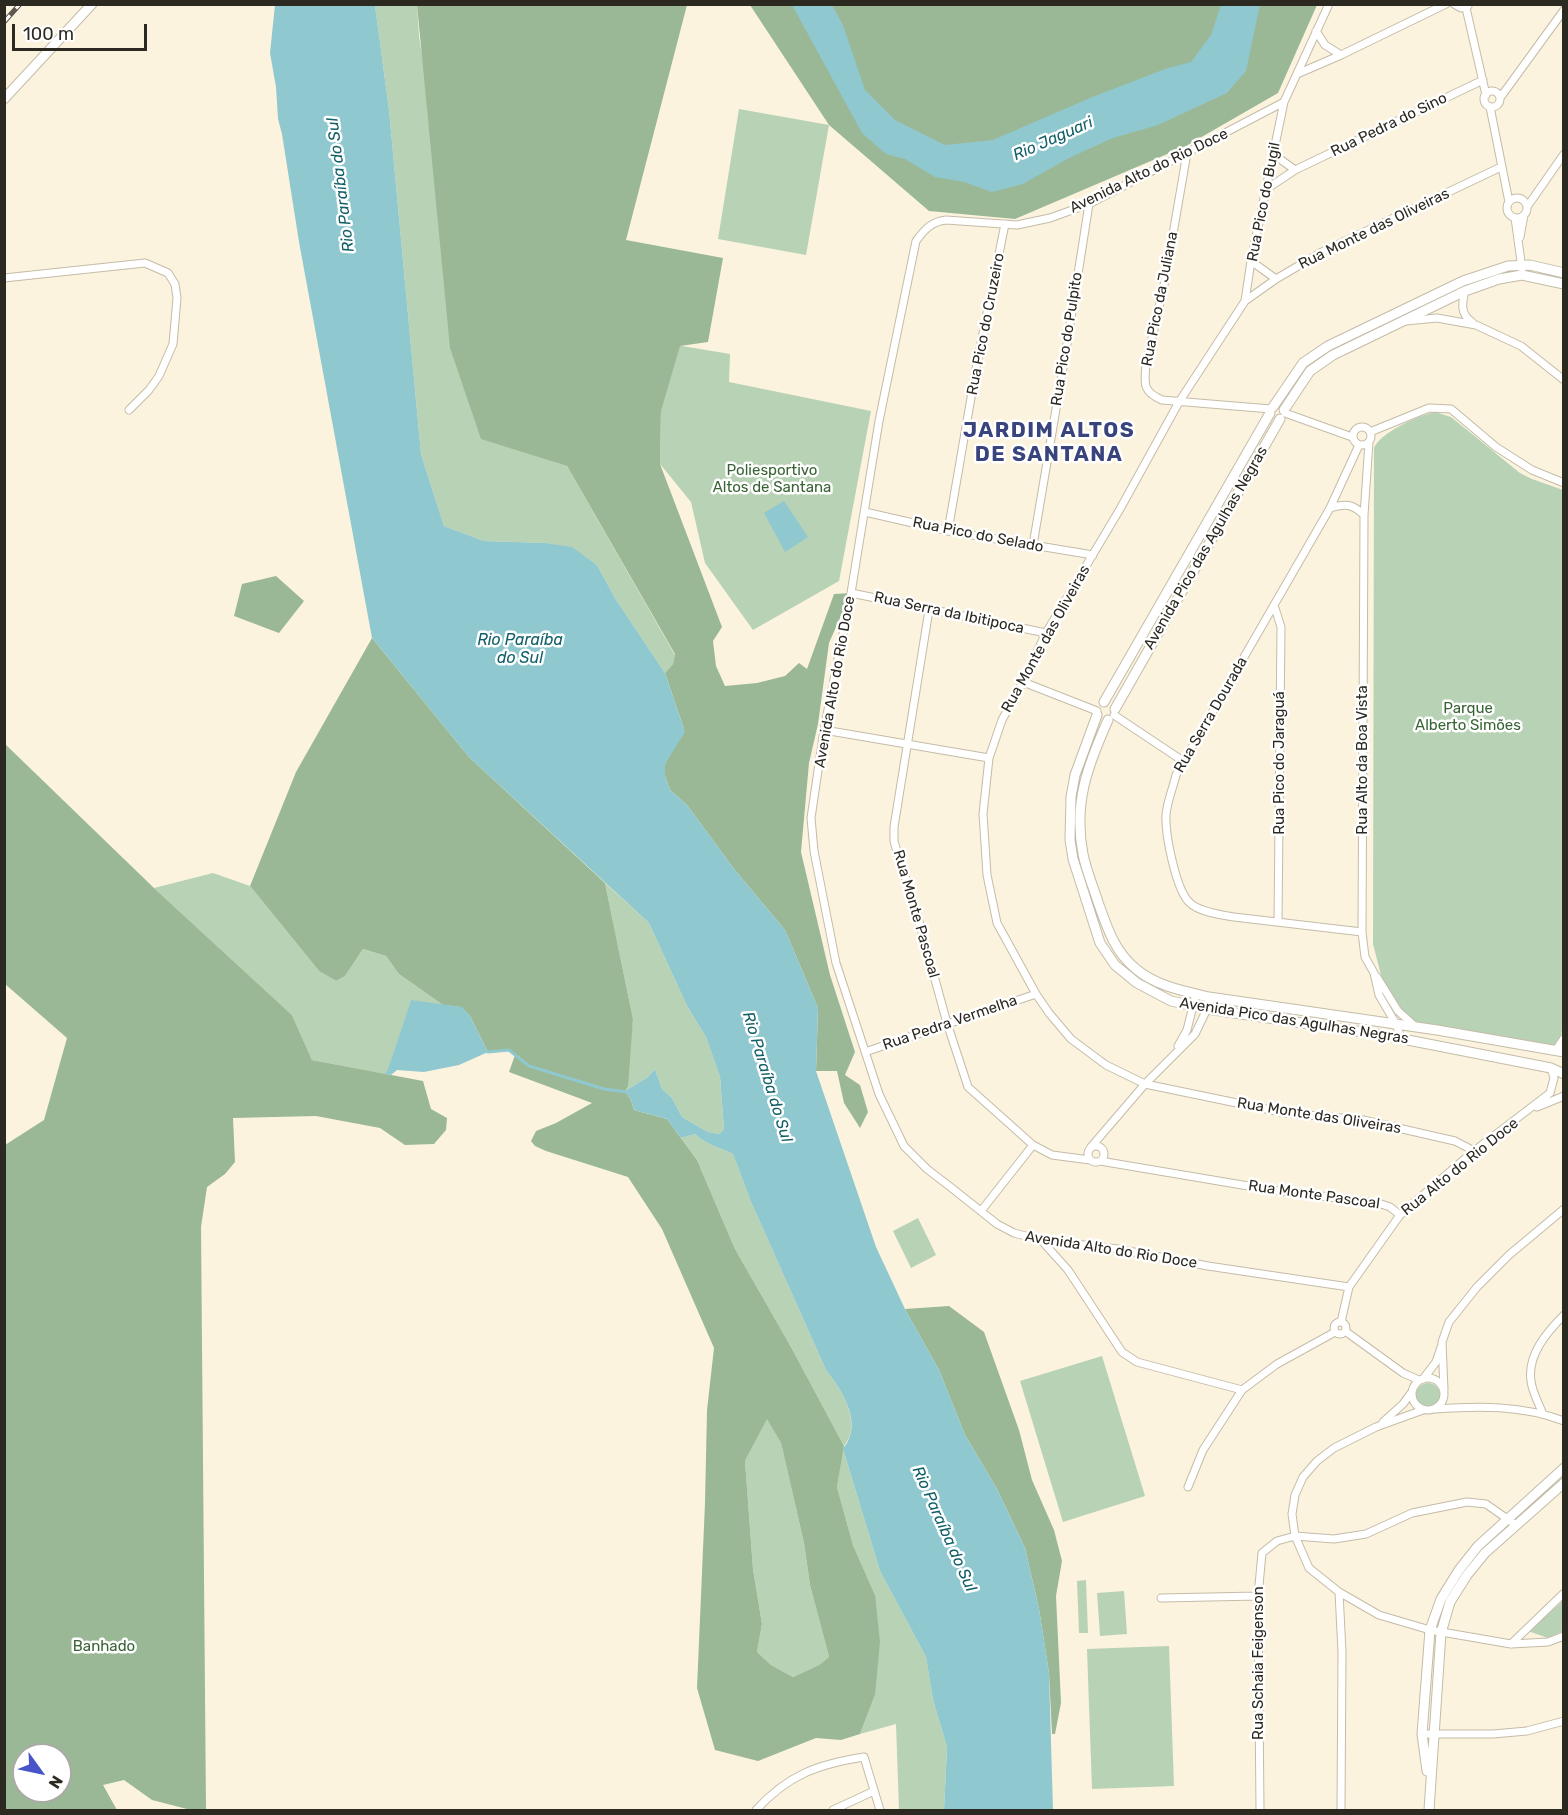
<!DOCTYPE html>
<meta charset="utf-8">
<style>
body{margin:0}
#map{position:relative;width:1568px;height:1815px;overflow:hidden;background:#fcf3de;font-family:Rubik,sans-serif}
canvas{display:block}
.frame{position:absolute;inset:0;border:6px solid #2c2921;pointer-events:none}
.north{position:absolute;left:12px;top:1743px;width:60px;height:60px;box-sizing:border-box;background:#fff;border:2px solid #aba9a6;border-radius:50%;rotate:123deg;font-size:16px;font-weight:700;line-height:24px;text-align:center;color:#2c2921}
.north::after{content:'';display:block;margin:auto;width:21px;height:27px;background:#4755c9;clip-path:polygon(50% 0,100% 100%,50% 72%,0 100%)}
.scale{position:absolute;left:12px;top:24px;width:135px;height:27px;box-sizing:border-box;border:3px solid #2c2921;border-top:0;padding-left:8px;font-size:18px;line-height:21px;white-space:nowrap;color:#2c2921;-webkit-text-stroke:4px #fff;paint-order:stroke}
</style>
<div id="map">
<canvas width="1568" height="1815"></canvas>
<div class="frame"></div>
<div class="north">N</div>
<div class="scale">100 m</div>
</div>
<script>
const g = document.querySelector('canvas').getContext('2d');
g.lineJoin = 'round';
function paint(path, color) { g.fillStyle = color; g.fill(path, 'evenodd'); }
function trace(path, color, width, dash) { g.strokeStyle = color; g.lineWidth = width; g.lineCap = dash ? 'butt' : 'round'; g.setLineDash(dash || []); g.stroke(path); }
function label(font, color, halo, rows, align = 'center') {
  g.font = font + ' Rubik,sans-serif'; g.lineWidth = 5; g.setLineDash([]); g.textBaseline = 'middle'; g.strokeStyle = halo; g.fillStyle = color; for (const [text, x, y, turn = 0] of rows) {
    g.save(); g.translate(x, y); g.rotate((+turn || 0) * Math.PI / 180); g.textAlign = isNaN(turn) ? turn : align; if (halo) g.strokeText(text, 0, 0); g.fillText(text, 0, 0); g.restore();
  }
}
paint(new Path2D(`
 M 375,5 L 417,5 L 419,36 L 481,438 L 567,466 L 675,655 L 673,664 L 665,673 L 615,598 L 597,565 L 572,548 L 546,543 L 484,541 L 444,526 L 421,454 L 389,110 Z
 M 739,109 L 829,125 L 806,255 L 718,239 Z
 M 670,344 L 730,354 L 729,382 L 871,411 L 839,581 L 753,630 L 705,563 L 691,502 L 660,464 L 661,411 Z
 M 1435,412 L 1451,417 L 1520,473 L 1532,479 L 1563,490 L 1564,1024 L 1560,1038 L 1554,1045 L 1418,1025 L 1397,1005 L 1383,983 L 1373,944 L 1374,448 C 1380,433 1419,415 1435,412 Z
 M 213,873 L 250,886 L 319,971 L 336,981 L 345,976 L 363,949 L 386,956 L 399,974 L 443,1005 L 411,1001 L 388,1070 L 385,1074 L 312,1060 L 292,1015 L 154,888 Z
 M 605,883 L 649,923 L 687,1006 L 706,1037 L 720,1077 L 724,1129 L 719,1134 L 708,1132 L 682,1117 L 672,1098 L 662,1089 L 655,1069 L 648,1077 L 625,1091 L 633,1019 Z
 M 695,1134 C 706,1145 719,1147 733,1154 L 751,1202 L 826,1370 C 841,1389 863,1424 844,1446 L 791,1347 L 735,1249 L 697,1160 L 681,1138 Z
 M 918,1218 L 936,1255 L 911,1268 L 893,1231 Z
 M 1102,1356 L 1145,1496 L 1063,1522 L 1020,1381 Z
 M1416 1395a12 12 0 1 1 24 0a12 12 0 1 1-24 0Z
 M 767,1418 L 781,1443 L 804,1543 L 810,1585 L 829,1657 L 819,1665 L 793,1677 L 771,1665 L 757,1652 L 762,1624 L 753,1569 L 745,1461 Z
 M 843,1449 L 880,1571 L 926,1657 L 933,1700 L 947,1747 L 944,1810 L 899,1810 L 896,1724 L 860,1734 L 875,1695 L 875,1595 L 853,1545 L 837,1487 Z
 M 1086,1580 L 1088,1633 L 1079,1633 L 1077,1581 Z
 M 1124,1591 L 1127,1634 L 1100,1636 L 1097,1593 Z
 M 1563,1601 L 1563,1631 L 1548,1638 L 1528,1631 Z
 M 1169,1646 L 1174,1786 L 1092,1789 L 1087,1649 Z`), '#b8d2b5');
paint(new Path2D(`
 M 417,5 L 687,5 L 626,240 L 723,258 L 708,342 L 680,346 L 661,411 L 660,464 L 722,627 L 713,641 L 716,666 L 725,686 L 757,683 L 785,676 L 799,663 L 807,669 L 834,594 L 851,593 L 829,643 L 818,724 L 809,763 L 801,852 L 830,975 L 855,1052 L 845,1075 L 860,1085 L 868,1112 L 860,1128 L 844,1103 L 837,1071 L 816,1071 L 818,1008 L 785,930 L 734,869 L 687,805 L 670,790 L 665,776 L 665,764 L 684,729 L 665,673 L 673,664 L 675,654 L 567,466 L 481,439 L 450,348 Z
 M 750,5 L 1317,5 L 1278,93 L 1186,146 L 1015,219 L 929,211 L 829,125 Z
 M 276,576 L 304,601 L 279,633 L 234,616 L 242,584 Z
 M 372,638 L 469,757 L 605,883 L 633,1019 L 628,1086 L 625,1091 L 631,1100 L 634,1110 L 667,1119 L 697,1160 L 735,1249 L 791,1347 L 844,1446 L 837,1487 L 853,1545 L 875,1595 L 880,1642 L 875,1695 L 860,1734 L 841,1740 L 816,1738 L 758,1761 L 715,1750 L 697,1688 L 705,1503 L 707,1410 L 714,1348 L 662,1229 L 628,1177 L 546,1151 L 535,1146 L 531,1141 L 536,1131 L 556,1123 L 592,1103 L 509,1072 L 515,1055 L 509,1050 L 488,1052 L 470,1016 L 461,1007 L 443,1005 L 399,974 L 386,956 L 363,949 L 345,976 L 336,981 L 319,971 L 250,886 L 296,772 ZM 767,1419 L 781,1443 L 804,1543 L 810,1585 L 829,1657 L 819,1665 L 793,1677 L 771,1665 L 757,1652 L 762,1624 L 753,1569 L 745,1461 Z
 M 4,743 L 154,888 L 292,1015 L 312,1060 L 423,1081 L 431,1109 L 447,1118 L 446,1130 L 434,1144 L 405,1145 L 380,1128 L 316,1116 L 233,1118 L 235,1162 L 225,1174 L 207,1187 L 201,1227 L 206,1810 L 191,1810 L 152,1800 L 124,1780 L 103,1785 L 117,1810 L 5,1810 L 5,1145 L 44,1120 L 67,1038 L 5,984 ZM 24,1755 L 60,1755 L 60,1791 L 24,1791 Z
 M 949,1306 L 984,1332 L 1019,1430 L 1032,1480 L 1054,1530 L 1062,1561 L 1056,1596 L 1061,1703 L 1055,1734 L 1052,1734 L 1049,1673 L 1039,1609 L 1025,1548 L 997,1489 L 965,1435 L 939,1370 L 905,1309 Z`), '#9ab896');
paint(new Path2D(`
 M 275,5 L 375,5 L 389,110 L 421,454 L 444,526 L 484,541 L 546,543 L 572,547 L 597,565 L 615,598 L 665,673 L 685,732 L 665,764 L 665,776 L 670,790 L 687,805 L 734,869 L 785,930 L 818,1008 L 816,1071 L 876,1247 L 905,1309 L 939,1370 L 965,1435 L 997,1489 L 1025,1548 L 1039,1609 L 1049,1673 L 1053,1810 L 944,1810 L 947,1747 L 933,1700 L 926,1657 L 880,1571 L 843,1449 C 844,1446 847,1444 848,1441 C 860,1418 840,1388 826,1370 L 751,1202 L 733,1154 C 719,1147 706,1145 695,1134 L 681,1138 L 667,1119 L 634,1110 L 631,1100 L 625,1091 L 648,1077 L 655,1069 L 662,1089 L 672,1098 L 682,1117 L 708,1132 L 719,1134 L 724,1129 L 720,1077 L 706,1037 L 687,1006 L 649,923 L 469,757 L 372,638 L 299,242 L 282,134 L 278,119 L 276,87 L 270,53 Z
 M 792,5 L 832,5 L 843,25 L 865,90 L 895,120 L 945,145 L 993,140 L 1090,98 L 1165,69 L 1191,62 L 1211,35 L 1221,5 L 1260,5 L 1246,71 L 1227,93 L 1158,125 L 1113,138 L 1067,159 L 1023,184 L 992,192 L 964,182 L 935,177 L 905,159 L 886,154 L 862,133 Z
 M 784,501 L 808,537 L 785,552 L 764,513 Z
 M 411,1000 L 462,1007 L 470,1016 L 488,1052 L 459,1065 L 424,1072 L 397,1070 L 391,1075 L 385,1074 L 388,1069 Z`), '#90c8cf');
trace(new Path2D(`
 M 488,1052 L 509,1050 L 529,1066 L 604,1089 L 627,1092`), '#90c8cf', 3);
const minor = new Path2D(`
 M 1329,4 L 1284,102 L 1089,204 L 1050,218 L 1017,225 L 946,220 C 931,222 925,229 916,241 L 879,421 L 851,593 L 824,730 L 811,818 L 814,851 L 836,963 L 879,1094 L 904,1146 L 927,1169 L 953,1189 L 997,1224 L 1014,1233 L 1041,1240 L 1118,1249 L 1208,1266 L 1349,1287
 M 1454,4 L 1461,8 L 1468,6
 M 1466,8 L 1486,95
 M 1316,31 L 1325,45 L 1341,55
 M 1297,74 L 1341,55 L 1446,4
 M1484 99a8 8 0 1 1 16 0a8 8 0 1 1-16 0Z
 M 1500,98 L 1564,10
 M 1490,107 L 1509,202
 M 1187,153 L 1165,280 L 1146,365 C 1144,384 1143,392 1162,400 L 1271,409
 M 1273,154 L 1295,170
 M 1265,190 L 1295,170 L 1483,80
 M1507 208a10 10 0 1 1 20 0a10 10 0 1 1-20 0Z
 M 1527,207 L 1564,154
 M 1515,218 L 1522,269
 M 1520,237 L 1524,215
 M 1251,261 L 1276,279
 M 4,278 L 145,263 L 168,273 L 175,284 L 177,298 L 173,344 L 159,376 L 149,390 L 129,410
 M 1465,291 C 1462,303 1460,314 1472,322
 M 1245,301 L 1251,261 L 1284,102
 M 1406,321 L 1437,318 L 1476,325 L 1521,346 L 1564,380
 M 1285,413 L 1352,437
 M1353 436a9 9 0 1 1 18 0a9 9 0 1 1-18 0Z
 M 1370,432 L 1429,408 L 1451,409 L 1496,447 L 1532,470 L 1564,483
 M 1369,442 L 1364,515 L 1362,932 L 1365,957 L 1374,973 L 1379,995 L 1396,1024 L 1401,1038
 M 1359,445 L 1330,508 L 1176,775 C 1173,788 1167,802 1166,815 C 1165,834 1176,891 1190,903 C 1199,912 1222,915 1234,917 L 1362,932
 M 1330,508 C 1345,503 1353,504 1364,515
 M 865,512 L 948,531 L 1093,555
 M 948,531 L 977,363 L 1005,224
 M 1033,545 L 1066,350 L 1089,204
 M 851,593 L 1046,633
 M 1274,605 L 1281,627 L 1278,922
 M 929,610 L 894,827 L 894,841 L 899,859 L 912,896 L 947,1023 L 968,1087 L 1033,1145 L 1052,1155 L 1090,1160
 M 1023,682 L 1097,711
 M 1114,715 L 1183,761
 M 824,730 L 989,758
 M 1377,977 L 1398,1011 L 1416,1027
 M 1178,1046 L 1187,1030 L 1196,994
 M 1556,1050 L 1564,1038
 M 865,1052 L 1036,994
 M 1537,1107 L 1564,1096
 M1088 1154a8 8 0 1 1 16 0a8 8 0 1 1-16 0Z
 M 1091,1147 L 1145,1084 L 1195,1034 L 1207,1009 L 1209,997
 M 1474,1151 L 1455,1141 L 1363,1120 L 1285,1113 L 1145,1084 L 1106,1065 L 1071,1039 L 1049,1013 L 1036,994 L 997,923 L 987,875 L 983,814 L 989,758 L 1002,720 L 1023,682 L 1046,633 L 1120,509 L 1179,402 L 1245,301 L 1276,279 L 1322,252 L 1501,167
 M 1100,1161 L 1272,1190 L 1378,1203 L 1390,1207 L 1400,1215
 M 981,1211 L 1033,1145
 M 1041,1240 L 1068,1270 L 1122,1352 L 1137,1362 L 1242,1390
 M1334 1328a6 6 0 1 1 12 0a6 6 0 1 1-12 0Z
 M 1341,1322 L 1349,1287 L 1400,1215 L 1474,1151 L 1550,1093 L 1554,1078 L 1551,1068
 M 1345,1331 L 1403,1373 L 1419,1380
 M1412 1394a16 16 0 1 1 32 0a16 16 0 1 1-32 0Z
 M 1423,1379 L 1436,1362 L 1441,1347
 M 1444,1390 L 1442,1342 L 1449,1322 L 1477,1287 L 1509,1255 L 1564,1209
 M 1435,1409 C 1479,1406 1522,1405 1564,1421
 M 1423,1410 L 1376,1427 L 1334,1448 L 1317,1461 L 1303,1477 L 1295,1495 L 1292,1514 L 1295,1536 L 1309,1568 L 1339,1592 L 1379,1615 L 1430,1630 L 1511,1644 L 1548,1642 L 1564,1636
 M 1542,1412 C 1538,1402 1532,1391 1531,1381 C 1527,1355 1547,1332 1564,1315
 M 1383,1422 L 1403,1404 L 1411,1393
 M 1188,1487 L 1203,1450 L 1242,1390 L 1277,1364 L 1335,1332
 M 1339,1592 L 1342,1652 L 1341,1810
 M 1161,1598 L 1258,1596
 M 1511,1644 L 1564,1593
 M 1422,1734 L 1493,1734 L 1527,1731 L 1564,1721
 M 756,1810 C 788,1775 818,1764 864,1757 L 880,1810
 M 833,1810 L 874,1791
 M 1260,1810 L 1258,1596 L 1262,1553 L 1277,1541 L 1295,1536 L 1334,1539 L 1366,1534 L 1412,1513 L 1467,1502 L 1486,1504 L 1516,1525`);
const tertiary = new Path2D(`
 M 4,99 L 92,4
 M 1273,407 L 1303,363 L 1328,346 L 1463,281 L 1508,266 L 1530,265 L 1564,273
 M 1284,410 L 1310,371 L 1333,355 L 1465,291 L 1499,279 L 1522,275 L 1564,284
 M 1104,702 L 1270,413
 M 1115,709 L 1280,419
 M 1097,715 L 1075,775 L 1071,797 L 1070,840 L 1073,859 L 1100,943 L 1115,965 L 1137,983 L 1171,1001 L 1207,1009 L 1377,1034 L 1551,1068 L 1564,1074
 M 1108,720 C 1088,765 1073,803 1083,854 C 1086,870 1093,886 1098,902 C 1107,927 1114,951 1136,969 C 1156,986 1184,991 1209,997 L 1437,1030 L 1564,1052
 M 1427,1771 L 1422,1734 L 1430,1630 L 1441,1599 L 1459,1570 L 1478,1546 L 1564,1468
 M 1429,1810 L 1441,1633 L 1450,1602 L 1467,1575 L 1485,1553 L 1564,1483`);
trace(minor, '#c4bca8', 9);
trace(tertiary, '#c4bca8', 11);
trace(minor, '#fff', 7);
trace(tertiary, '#fff', 9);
const rail = new Path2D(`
 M 4,22 L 20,4`);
trace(rail, '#5d594e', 5);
trace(rail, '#fff', 3, [9]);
label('15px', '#2c2921', '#fff', [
 ["Rua Pedra do Sino",1389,125,-26],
 ["Avenida Alto do Rio Doce",1149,171,-26],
 ["Rua Pico do Bugil",1264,202,-79],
 ["Rua Monte das Oliveiras",1374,229,-26],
 ["Rua Pico da Juliana",1160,299,-79],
 ["Rua Pico do Cruzeiro",986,324,-79],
 ["Rua Pico do Pulpito",1067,339,-81],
 ["Rua Pico do Selado",978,535,11],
 ["Avenida Pico das Agulhas Negras",1206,548,-60],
 ["Rua Serra da Ibitipoca",949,613,12],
 ["Rua Monte das Oliveiras",1046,639,-61],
 ["Avenida Alto do Rio Doce",835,682,-80],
 ["Rua Serra Dourada",1211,715,-60],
 ["Rua Alto da Boa Vista",1363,760,-90],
 ["Rua Pico do Jaraguá",1280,763,-90],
 ["Rua Monte Pascoal",916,914,74],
 ["Avenida Pico das Agulhas Negras",1294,1021,9],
 ["Rua Pedra Vermelha",950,1023,-19],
 ["Rua Monte das Oliveiras",1319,1116,9],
 ["Rua Alto do Rio Doce",1460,1167,-39],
 ["Rua Monte Pascoal",1314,1195,8],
 ["Avenida Alto do Rio Doce",1111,1250,9],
 ["Rua Schaia Feigenson",1259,1663,-90]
]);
label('15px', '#386334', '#fff', [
 ["Poliesportivo",772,471],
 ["Altos de Santana",772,488],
 ["Parque",1468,709],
 ["Alberto Simões",1468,726],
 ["Banhado",104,1647]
]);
label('italic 16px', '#136069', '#fff', [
 ["Rio Jaguari",1053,139,-24],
 ["Rio Paraíba do Sul",341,185,-97],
 ["Rio Paraíba",520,640],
 ["do Sul",520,658],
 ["Rio Paraíba do Sul",767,1077,73],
 ["Rio Paraíba do Sul",944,1529,66]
]);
g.letterSpacing = '1.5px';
label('bold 21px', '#39447f', '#fff', [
 ["JARDIM ALTOS",1049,431],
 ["DE SANTANA",1049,455]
]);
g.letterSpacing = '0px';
</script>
